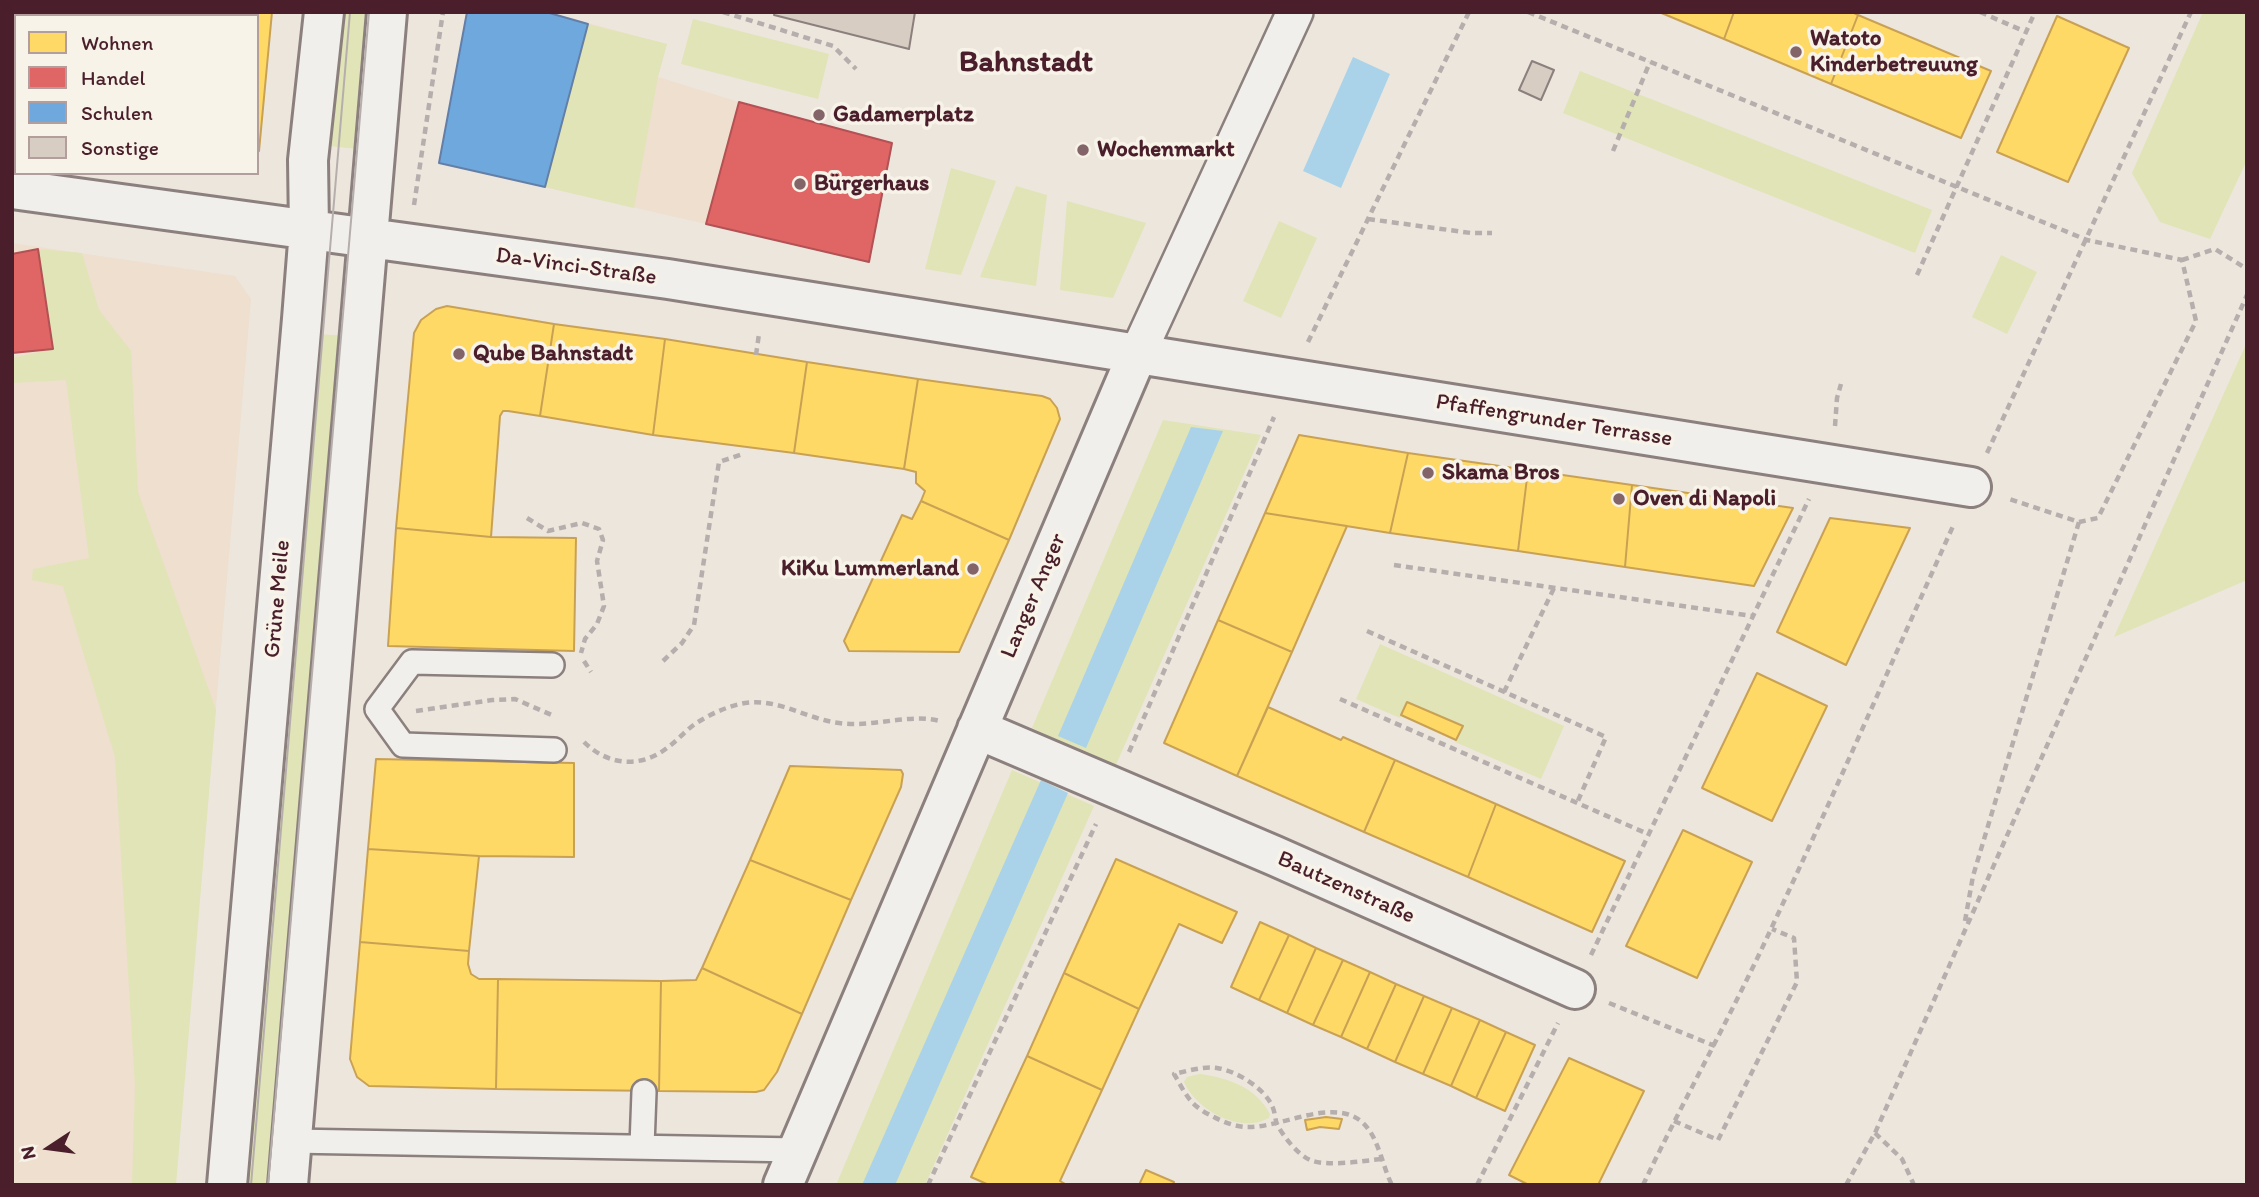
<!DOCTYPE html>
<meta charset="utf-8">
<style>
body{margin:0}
#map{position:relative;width:2259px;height:1197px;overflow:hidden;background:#ede6dd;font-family:Itim,sans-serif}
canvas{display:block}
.frame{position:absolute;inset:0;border:14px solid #4a1f2b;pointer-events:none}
.legend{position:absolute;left:14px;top:14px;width:245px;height:161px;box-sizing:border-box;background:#f7f3e8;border:2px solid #b29e9c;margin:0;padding:9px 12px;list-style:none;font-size:21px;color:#4a1f2b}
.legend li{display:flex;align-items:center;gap:14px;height:35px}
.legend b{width:35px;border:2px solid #b29e9c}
.north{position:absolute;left:14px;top:1113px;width:70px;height:70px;-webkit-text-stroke:5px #f7f3e8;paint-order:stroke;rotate:257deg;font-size:19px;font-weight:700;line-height:28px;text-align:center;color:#4a1f2b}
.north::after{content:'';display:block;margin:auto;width:24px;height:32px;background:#4a1f2b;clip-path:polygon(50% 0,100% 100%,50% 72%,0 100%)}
</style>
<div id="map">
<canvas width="2259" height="1197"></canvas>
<div class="frame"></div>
<ul class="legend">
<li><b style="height:19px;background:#ffd966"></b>Wohnen</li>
<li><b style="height:19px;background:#e06666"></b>Handel</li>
<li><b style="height:19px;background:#6fa8dc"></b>Schulen</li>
<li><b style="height:19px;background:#d8cdc2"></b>Sonstige</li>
</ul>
<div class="north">N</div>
</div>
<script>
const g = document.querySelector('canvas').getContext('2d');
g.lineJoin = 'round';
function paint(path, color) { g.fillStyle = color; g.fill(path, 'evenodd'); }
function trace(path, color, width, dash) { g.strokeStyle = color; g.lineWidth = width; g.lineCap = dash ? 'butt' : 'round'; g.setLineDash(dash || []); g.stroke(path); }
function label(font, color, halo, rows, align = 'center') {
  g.font = font + ' Itim,sans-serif'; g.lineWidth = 7; g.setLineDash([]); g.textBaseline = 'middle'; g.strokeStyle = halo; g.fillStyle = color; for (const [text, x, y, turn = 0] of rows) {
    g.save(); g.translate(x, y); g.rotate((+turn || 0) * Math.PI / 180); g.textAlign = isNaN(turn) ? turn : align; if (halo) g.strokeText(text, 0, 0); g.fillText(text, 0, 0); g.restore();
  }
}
paint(new Path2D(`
 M 467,12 L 546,12 L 667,44 L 658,77 L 739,102 L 706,224 L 439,163 Z
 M 12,243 L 235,276 L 251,299 L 175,1185 L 12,1185 Z`), '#eedfce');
paint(new Path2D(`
 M 342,12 L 378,12 L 366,150 L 330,146 Z
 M 2203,12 L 2247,12 L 2247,160 L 2210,239 L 2160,222 L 2132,173 Z
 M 693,19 L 829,54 L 818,99 L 681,64 Z
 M 588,24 L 667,44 L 658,77 L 634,208 L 545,187 Z
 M 1580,71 L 1932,210 L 1915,253 L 1563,113 Z
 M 951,168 L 996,181 L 961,275 L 925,269 Z
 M 1016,186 L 1047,195 L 1036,286 L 980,277 Z
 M 1067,201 L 1146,223 L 1113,298 L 1060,290 Z
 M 1279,221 L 1317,238 L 1281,318 L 1243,301 Z
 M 38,249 L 82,253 L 99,310 L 131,351 L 138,492 L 216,710 L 176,1185 L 132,1185 L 135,1086 L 115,757 L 63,586 L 32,580 L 33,569 L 89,558 L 66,380 L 12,383 L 12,358 L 53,349 Z
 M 2001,255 L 2037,272 L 2007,334 L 1972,317 Z
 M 314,334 L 353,336 L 279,1185 L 241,1185 Z
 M 2247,342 L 2247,580 L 2114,637 Z
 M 1163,420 L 1261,435 L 1115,767 L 1032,728 Z
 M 1380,644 L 1564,726 L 1541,779 L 1455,742 L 1462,726 L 1408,702 L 1400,718 L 1356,699 Z
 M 1012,770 L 1094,806 L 925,1185 L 836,1185 Z
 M 1200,1074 C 1228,1078 1256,1087 1270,1114 L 1269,1118 C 1264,1120 1258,1123 1253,1123 C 1226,1126 1194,1105 1184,1082 L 1187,1077 Z`), '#e1e4b6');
paint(new Path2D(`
 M 1353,57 L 1390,74 L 1341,188 L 1303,171 Z
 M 1191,427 L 1223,431 L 1086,748 L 1058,736 Z
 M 1041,780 L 1068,793 L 895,1185 L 862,1185 Z`), '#aad3e9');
const homes = new Path2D(`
 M 12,12 L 272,12 L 259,151 L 257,152 L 257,16 L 16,16 L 16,134 L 12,134 Z
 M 1659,12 L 1734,12 L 1724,39 Z
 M 1734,12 L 1852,12 L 1858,15 L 1831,84 L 1724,39 Z
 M 1858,15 L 1991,71 L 1961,138 L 1831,84 Z
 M 2057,16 L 2129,48 L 2068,182 L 1997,152 Z
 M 447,306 L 554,324 L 540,416 L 508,411 L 503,411 L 500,416 L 491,537 L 396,528 L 414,333 L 421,320 L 436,309 Z
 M 554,324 L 665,339 L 653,435 L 540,416 Z
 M 665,339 L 807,362 L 794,453 L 653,435 Z
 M 807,362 L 918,379 L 904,469 L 794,453 Z
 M 918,379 L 1042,396 L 1050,399 L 1057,408 L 1060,419 L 1009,540 L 921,501 L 925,491 L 916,483 L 916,472 L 904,469 Z
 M 1299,435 L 1408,453 L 1390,533 L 1265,513 Z
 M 1408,453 L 1528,470 L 1518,551 L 1390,533 Z
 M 1528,470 L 1632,485 L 1625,567 L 1518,551 Z
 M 1632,485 L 1793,508 L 1754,586 L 1625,567 Z
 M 921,501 L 1009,540 L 959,652 L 849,651 L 844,641 L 902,515 L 912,519 Z
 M 1265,513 L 1347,526 L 1292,652 L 1218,620 Z
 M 1830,518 L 1910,528 L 1846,665 L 1777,632 Z
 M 396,528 L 491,537 L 576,538 L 574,651 L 388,646 Z
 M 1218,620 L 1292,652 L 1237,776 L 1164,743 Z
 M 1757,673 L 1827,706 L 1772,821 L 1702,788 Z
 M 1407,702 L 1463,726 L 1456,740 L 1401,715 Z
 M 1268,707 L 1341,740 L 1343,737 L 1395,760 L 1364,832 L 1237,776 Z
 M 376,759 L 574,763 L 574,857 L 479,856 L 368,849 Z
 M 1395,760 L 1496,804 L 1468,877 L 1364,832 Z
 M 790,766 L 901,770 L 903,774 L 901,787 L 851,900 L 750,860 Z
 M 1496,804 L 1625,861 L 1592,932 L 1468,877 Z
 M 1683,830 L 1752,862 L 1697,978 L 1626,946 Z
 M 368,849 L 479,856 L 469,951 L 360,942 Z
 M 1116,859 L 1237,912 L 1222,943 L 1179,924 L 1139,1009 L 1064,973 Z
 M 750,860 L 851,900 L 802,1014 L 702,968 Z
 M 1260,922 L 1289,935 L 1259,1000 L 1231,987 Z
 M 1289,935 L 1316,948 L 1287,1013 L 1259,1000 Z
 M 360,942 L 469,951 L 468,964 L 471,974 L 479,979 L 498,979 L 496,1089 L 369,1086 L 357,1077 L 350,1059 Z
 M 1316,948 L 1343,960 L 1313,1025 L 1287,1013 Z
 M 1343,960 L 1370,972 L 1341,1037 L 1313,1025 Z
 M 702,968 L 802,1014 L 777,1072 L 764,1090 L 756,1092 L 659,1091 L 661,981 L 696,980 Z
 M 1370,972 L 1396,984 L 1367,1049 L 1341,1037 Z
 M 1064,973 L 1139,1009 L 1102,1090 L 1027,1056 Z
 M 498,979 L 661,981 L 659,1091 L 496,1089 Z
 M 1396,984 L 1424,996 L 1395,1062 L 1367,1049 Z
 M 1424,996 L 1452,1008 L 1423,1074 L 1395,1062 Z
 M 1452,1008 L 1480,1020 L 1451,1086 L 1423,1074 Z
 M 1480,1020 L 1506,1032 L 1476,1098 L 1451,1086 Z
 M 1506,1032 L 1535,1045 L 1505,1111 L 1476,1098 Z
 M 1027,1056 L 1102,1090 L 1060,1181 L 1067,1185 L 989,1185 L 971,1177 Z
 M 1569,1058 L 1644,1091 L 1598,1185 L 1529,1185 L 1509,1175 Z
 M 1326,1117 L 1342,1119 L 1339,1129 L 1320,1127 L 1307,1130 L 1305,1120 Z
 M 1146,1170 L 1174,1182 L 1173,1185 L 1139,1185 Z`);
paint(homes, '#ffd966');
trace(homes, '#c9a154', 2);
const shops = new Path2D(`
 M 739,102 L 892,143 L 869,262 L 706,224 Z
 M 38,249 L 53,349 L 12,353 L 12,254 Z`);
paint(shops, '#e06666');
trace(shops, '#b35154', 2);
const schools = new Path2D(`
 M 467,12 L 546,12 L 588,24 L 545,187 L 439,163 Z`);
paint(schools, '#6fa8dc');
trace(schools, '#647fa7', 2);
const building = new Path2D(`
 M 775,12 L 915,12 L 909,49 L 774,15 Z
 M 1532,61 L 1554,70 L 1541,100 L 1519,90 Z`);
paint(building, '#d8cdc2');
trace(building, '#8c807e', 2);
const service = new Path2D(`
 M 552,665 L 412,662 L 377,709 L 403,745 L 554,750
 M 291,1141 L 798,1150
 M 642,1146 L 644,1092`);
const pedestrian = new Path2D(`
 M 1137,355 L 1295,12`);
const minor = new Path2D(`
 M 12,189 L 668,279 L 1971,487
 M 977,729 L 1275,856 L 1575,989
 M 227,1185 L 302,319 L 309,230 L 308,160 L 324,12
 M 288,1185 L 387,12
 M 783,1185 L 1137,355`);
trace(service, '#8c807e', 28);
trace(pedestrian, '#8c807e', 40);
trace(minor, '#8c807e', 44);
trace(new Path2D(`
 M 166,12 L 178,14
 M 723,12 L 833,46 L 856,69
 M 1528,12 L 2087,240 L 2182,260 L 2196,321 L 2098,518 L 2079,522 L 2009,499
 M 1980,12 L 2026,32
 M 105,16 L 106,12
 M 136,16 L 136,12
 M 1613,151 L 1650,62
 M 414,205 L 443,12
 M 1368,219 L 1471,233 L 1492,233
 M 2182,260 L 2215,249 L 2247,269
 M 1917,275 L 2035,12
 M 1308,342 L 1469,12
 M 756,355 L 759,334
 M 1835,426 L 1837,398 L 1841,384
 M 1987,453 L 2191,12
 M 527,518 L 548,531 L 582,523 L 599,529 L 603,540 L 597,561 L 604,606 L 597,624 L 585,639 L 581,653
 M 1394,565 L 1753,616
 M 1367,631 L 1606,737 L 1577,803
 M 584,661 L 591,672
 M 663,661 L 682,643 L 694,625 L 719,462 L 743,454
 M 1504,692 L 1554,588
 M 1340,699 L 1648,834
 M 416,711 L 492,700 L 515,699 L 554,716
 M 584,742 C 607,765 640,769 667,748 C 677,741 685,731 695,724 C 710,714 728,706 745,703 C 779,698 806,719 839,723 C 873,728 907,713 940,721
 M 1129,752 L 1274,417
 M 1965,921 L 1973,876 L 2079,522
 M 1591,955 L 1809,499
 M 1609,1003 L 1715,1046
 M 1674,1121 L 1718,1140 L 1797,982 L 1794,938 L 1772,929
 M 1875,1133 L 1902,1159 L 1914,1185
 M 1381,1159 C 1362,1161 1327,1167 1310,1160 C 1297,1154 1283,1136 1277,1124 C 1275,1119 1275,1113 1273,1108 C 1266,1089 1237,1071 1217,1068 C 1203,1066 1188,1071 1174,1074 C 1179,1082 1184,1093 1191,1101 C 1196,1107 1205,1113 1212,1116 C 1223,1122 1236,1127 1248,1127 C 1281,1128 1333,1097 1362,1122 C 1379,1137 1382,1166 1392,1185
 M 928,1185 L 1096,824
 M 1477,1185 L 1558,1023
 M 1643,1185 C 1684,1099 1731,1016 1771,929 C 1834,795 1893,659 1954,524
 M 1846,1185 L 1875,1133 L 2247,295`), '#b5aeac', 4.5, [7, 5]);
trace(service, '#f1efeb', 23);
trace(pedestrian, '#f1efeb', 35);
trace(minor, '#f1efeb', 38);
trace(new Path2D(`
 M 251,1185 L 350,12
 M 268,1185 L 369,12`), '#b5aeac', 2);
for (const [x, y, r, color] of [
 [1796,52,7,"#836569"],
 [819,115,7,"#836569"],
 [1083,150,7,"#836569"],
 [800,184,7,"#836569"],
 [459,354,7,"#836569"],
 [1428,473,7,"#836569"],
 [1619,499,7,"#836569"],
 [973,569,7,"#836569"]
]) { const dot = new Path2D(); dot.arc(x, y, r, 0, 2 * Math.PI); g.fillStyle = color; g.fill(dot); trace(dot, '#f7f3e8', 2.5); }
label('bold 23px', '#4a1f2b', '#f7f3e8', [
 ["Watoto",1810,39],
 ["Kinderbetreuung",1810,65],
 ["Gadamerplatz",833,115],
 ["Wochenmarkt",1097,150],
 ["Bürgerhaus",814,184],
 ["Qube Bahnstadt",473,354],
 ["Skama Bros",1442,473],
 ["Oven di Napoli",1633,499],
 ["KiKu Lummerland",959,569,"right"]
], 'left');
label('23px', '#4a1f2b', '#f7f3e8', [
 ["Da-Vinci-Straße",576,267,8],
 ["Pfaffengrunder Terrasse",1554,421,9],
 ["Langer Anger",1034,596,-67],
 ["Grüne Meile",278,599,-85],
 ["Bautzenstraße",1346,888,24]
]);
label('bold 30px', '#4a1f2b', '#f7f3e8', [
 ["Bahnstadt",1026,63]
]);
</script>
